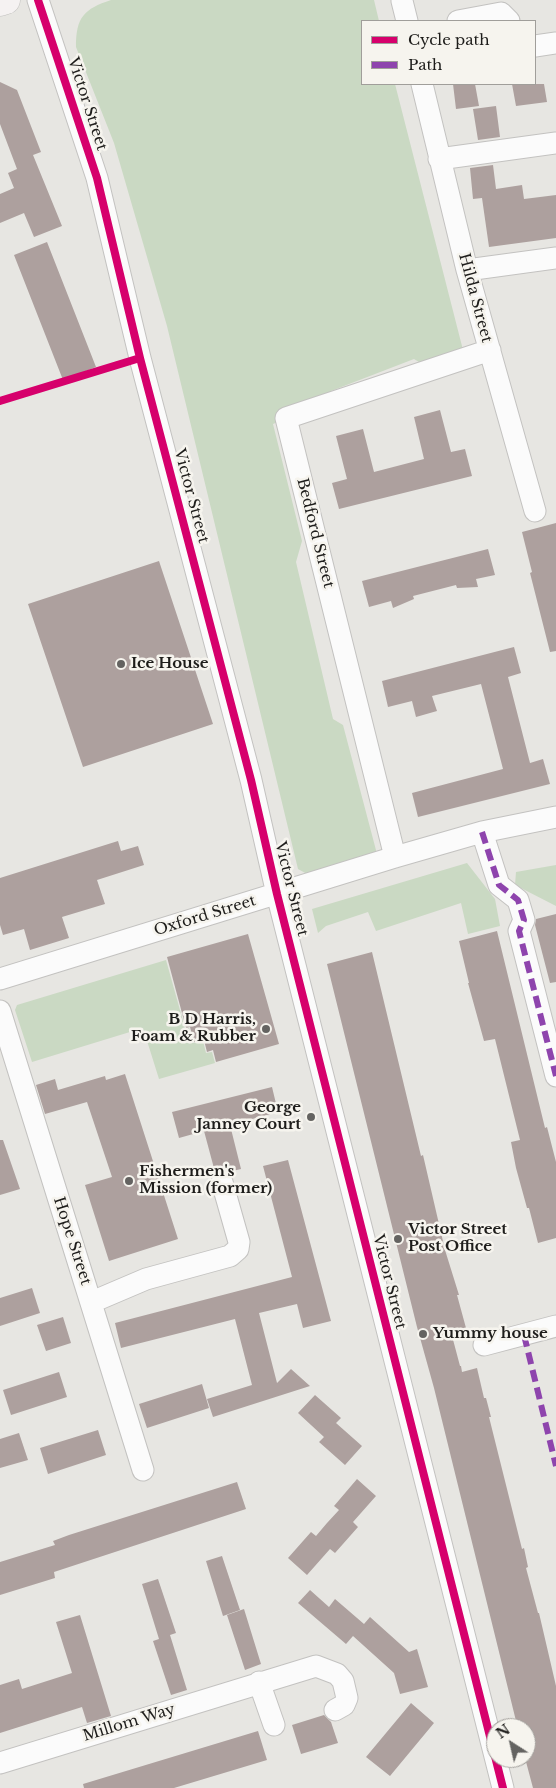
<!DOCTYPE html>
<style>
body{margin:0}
#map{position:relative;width:556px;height:1788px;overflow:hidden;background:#e7e6e2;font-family:"Libre Baskerville",serif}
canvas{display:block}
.legend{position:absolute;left:361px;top:20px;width:175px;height:65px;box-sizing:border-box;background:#f6f4ee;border:1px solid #a09e9a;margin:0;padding:6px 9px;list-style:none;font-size:15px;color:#1e1d1b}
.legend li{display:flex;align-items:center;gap:10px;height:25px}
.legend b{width:25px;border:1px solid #a09e9a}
.north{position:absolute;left:486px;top:1718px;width:50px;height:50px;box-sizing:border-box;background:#f6f4ee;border:1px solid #a09e9a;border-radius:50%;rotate:325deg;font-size:14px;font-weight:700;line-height:20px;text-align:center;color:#1e1d1b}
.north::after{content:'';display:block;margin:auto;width:18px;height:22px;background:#646361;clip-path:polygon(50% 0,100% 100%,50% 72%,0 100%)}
</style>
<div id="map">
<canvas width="556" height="1788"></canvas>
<ul class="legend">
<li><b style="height:6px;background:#d6006c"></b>Cycle path</li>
<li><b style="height:6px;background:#8e44ad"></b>Path</li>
</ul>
<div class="north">N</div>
</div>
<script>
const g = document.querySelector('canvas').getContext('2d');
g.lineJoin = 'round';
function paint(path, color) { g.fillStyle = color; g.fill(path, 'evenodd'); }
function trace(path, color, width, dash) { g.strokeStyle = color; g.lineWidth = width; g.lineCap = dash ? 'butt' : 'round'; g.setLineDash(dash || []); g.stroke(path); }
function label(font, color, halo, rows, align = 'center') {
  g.font = font + ' "Libre Baskerville",serif'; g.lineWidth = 5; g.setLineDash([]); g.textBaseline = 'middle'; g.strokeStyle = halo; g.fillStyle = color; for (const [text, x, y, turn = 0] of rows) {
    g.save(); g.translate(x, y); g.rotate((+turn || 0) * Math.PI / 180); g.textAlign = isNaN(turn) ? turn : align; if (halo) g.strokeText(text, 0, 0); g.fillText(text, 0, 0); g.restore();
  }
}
paint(new Path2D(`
 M 111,0 L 374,0 L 379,21 L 362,21 L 362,84 L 395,84 L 463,350 L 424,365 L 414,359 L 331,391 L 326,403 L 273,424 L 302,541 L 296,562 L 333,719 L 343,725 L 377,854 L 307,874 L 298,869 L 167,326 L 114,143 L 76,47 C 76,17 84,9 111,0 Z
 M 467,863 L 495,899 L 500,926 L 468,934 L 461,903 L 376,931 L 368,912 L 326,926 L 318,933 L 312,909 Z
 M 556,865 L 556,906 L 515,885 L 516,872 Z
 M 166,960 L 185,1028 L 189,1028 L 193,1043 L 203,1041 L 206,1053 L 212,1052 L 215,1063 L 159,1079 L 143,1028 L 32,1062 L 15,1010 L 17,1005 Z`), '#cad9c3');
paint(new Path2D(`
 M 0,82 L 17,90 L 41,152 L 33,155 L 62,226 L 34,237 L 24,213 L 0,223 L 0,194 L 14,188 L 8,173 L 17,169 L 0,124 Z
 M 453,84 L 475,84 L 479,106 L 456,109 Z
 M 512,84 L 544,84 L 547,102 L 516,106 Z
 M 496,106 L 500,137 L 478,140 L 473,109 Z
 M 493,165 L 496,189 L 522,185 L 524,199 L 556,195 L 556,238 L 489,247 L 482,198 L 473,199 L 470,168 Z
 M 47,242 L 96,367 L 63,380 L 14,255 Z
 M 440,410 L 451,452 L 465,449 L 472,476 L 339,509 L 332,483 L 347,479 L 336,436 L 363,429 L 374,472 L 424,459 L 414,417 Z
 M 556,523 L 556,651 L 550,652 L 530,573 L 532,572 L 522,532 Z
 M 488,549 L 495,575 L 476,579 L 478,587 L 457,588 L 456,585 L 413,596 L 414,599 L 393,608 L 391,601 L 369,607 L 362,581 Z
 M 159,561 L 213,724 L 83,767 L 28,604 Z
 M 514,647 L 521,673 L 508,677 L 530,763 L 543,759 L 550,784 L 418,817 L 412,793 L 503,769 L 481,684 L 432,696 L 437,711 L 416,717 L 412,701 L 388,707 L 382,681 Z
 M 118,841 L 121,851 L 138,846 L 144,865 L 97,880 L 105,904 L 62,917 L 69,938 L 30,950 L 24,929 L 3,935 L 0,925 L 0,878 Z
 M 556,914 L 556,982 L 550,983 L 535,925 L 536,919 Z
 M 497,931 L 545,1128 L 547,1127 L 556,1162 L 556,1238 L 538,1243 L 529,1208 L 527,1208 L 516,1168 L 511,1142 L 520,1140 L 495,1039 L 484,1041 L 468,983 L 469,983 L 459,941 Z
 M 248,934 L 279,1044 L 216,1062 L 213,1050 L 207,1052 L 204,1040 L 194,1042 L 190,1027 L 186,1028 L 167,957 Z
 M 372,952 L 421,1156 L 423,1155 L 445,1250 L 459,1295 L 457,1295 L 466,1328 L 451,1332 L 460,1366 L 461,1366 L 462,1372 L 477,1368 L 484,1398 L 486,1398 L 491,1417 L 489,1417 L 522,1549 L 524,1548 L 528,1567 L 526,1568 L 538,1613 L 539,1613 L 556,1686 L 556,1788 L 533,1788 L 525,1758 L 526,1728 L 519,1728 L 517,1725 L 434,1388 L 417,1327 L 327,964 Z
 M 125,1074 L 178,1239 L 109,1261 L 85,1185 L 112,1177 L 87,1102 L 45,1114 L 36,1085 L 55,1079 L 58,1090 L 105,1076 L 106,1080 Z
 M 272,1087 L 278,1112 L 230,1125 L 241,1169 L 228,1172 L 219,1170 L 215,1172 L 204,1131 L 179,1138 L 172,1112 Z
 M 0,1140 L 3,1140 L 20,1189 L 0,1195 Z
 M 288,1160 L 331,1321 L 303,1328 L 297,1304 L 259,1313 L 277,1383 L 291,1369 L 310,1386 L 213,1417 L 207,1399 L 252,1385 L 235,1319 L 121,1348 L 115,1323 L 292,1277 L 263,1166 Z
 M 32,1288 L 40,1313 L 0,1326 L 0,1298 Z
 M 63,1317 L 71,1343 L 46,1351 L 37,1325 Z
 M 59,1372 L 67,1397 L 11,1415 L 3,1390 Z
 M 202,1384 L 209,1408 L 147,1428 L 139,1404 Z
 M 315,1395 L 341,1418 L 336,1423 L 362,1446 L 345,1465 L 319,1442 L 324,1437 L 298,1413 Z
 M 98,1430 L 106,1455 L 48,1474 L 40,1448 Z
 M 19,1433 L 28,1460 L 0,1468 L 0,1439 Z
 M 357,1479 L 376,1496 L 353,1522 L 358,1527 L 335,1553 L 330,1549 L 307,1575 L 288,1558 L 311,1532 L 316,1536 L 327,1523 L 339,1510 L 334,1506 Z
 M 237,1482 L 246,1509 L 54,1572 L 55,1578 L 0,1595 L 0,1562 L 55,1545 L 53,1541 L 69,1535 Z
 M 222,1556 L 240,1610 L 223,1616 L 206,1561 Z
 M 158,1579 L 176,1633 L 170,1635 L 187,1690 L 171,1695 L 153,1641 L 159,1639 L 142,1584 Z
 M 310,1590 L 329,1607 L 335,1599 L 364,1624 L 370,1617 L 409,1652 L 417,1649 L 428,1687 L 400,1694 L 394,1673 L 353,1636 L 346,1644 L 298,1603 Z
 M 244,1609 L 261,1664 L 245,1670 L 227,1615 Z
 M 80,1615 L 111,1716 L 87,1723 L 82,1707 L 0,1733 L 0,1685 L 19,1679 L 22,1689 L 72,1673 L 56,1622 Z
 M 411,1703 L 434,1723 L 390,1776 L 366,1757 Z
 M 324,1715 L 331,1722 L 338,1743 L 301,1754 L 292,1725 Z
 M 258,1731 L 267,1760 L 174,1788 L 84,1788 L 83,1784 Z`), '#ada09e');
const street = new Path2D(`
 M 38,0 L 97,178 L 140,358 L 251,780 L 277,894 L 503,1788
 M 402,1 L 407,21
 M 458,21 L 501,13 L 509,21
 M 535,46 L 556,43
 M 422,84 L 467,270 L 535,511
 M 439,159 L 556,143
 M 467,270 L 556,258
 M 482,832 L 499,885 L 518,900 L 524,920 L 519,931 L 556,1076
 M 395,857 L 286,418 L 490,350
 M 0,979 L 395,857 L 482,832 L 556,817
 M 0,1011 L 143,1470
 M 92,1302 L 146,1279 L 230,1256 L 238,1249 L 239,1242 L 222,1182
 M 484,1345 L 556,1326
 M 259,1682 L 274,1725
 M 0,1763 L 316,1666 L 337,1674 L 343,1681 L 347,1698 L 344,1705 L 335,1710`);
const primary = new Path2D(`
 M 0,2 L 6,0`);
trace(street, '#c3c2c0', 23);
trace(primary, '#c1c0be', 29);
trace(street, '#fbfbfb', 21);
trace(primary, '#f5f2f2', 28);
trace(new Path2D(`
 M 482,832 L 499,885 L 518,900 L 524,920 L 519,931 L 556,1076
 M 524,1335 L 556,1466`), '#8e44ad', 6, [12, 6]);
trace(new Path2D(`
 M 38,0 L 97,178 L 140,358 L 251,780 L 277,894 L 503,1788
 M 0,401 L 140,358`), '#d6006c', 8);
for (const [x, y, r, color] of [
 [121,664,5,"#646361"],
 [266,1029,5,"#646361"],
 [311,1117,5,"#646361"],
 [129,1181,5,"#646361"],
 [398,1239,5,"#646361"],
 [423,1334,5,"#646361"]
]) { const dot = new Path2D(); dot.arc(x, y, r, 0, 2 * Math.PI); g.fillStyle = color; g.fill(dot); trace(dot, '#f6f4ee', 2); }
label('15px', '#1e1d1b', '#f6f4ee', [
 ["Victor Street",87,104,72],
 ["Hilda Street",475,298,75],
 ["Victor Street",191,496,75],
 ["Bedford Street",315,533,76],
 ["Victor Street",291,889,76],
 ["Oxford Street",205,916,-17],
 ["Hope Street",72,1241,72],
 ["Victor Street",389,1282,76],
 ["Millom Way",129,1723,-17]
]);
label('bold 15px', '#1e1d1b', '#f6f4ee', [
 ["Ice House",131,664],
 ["B D Harris,",256,1020,"right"],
 ["Foam & Rubber",256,1037,"right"],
 ["George",301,1108,"right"],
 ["Janney Court",301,1125,"right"],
 ["Fishermen's",139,1172],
 ["Mission (former)",139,1189],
 ["Victor Street",408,1230],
 ["Post Office",408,1247],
 ["Yummy house",433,1334]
], 'left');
</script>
